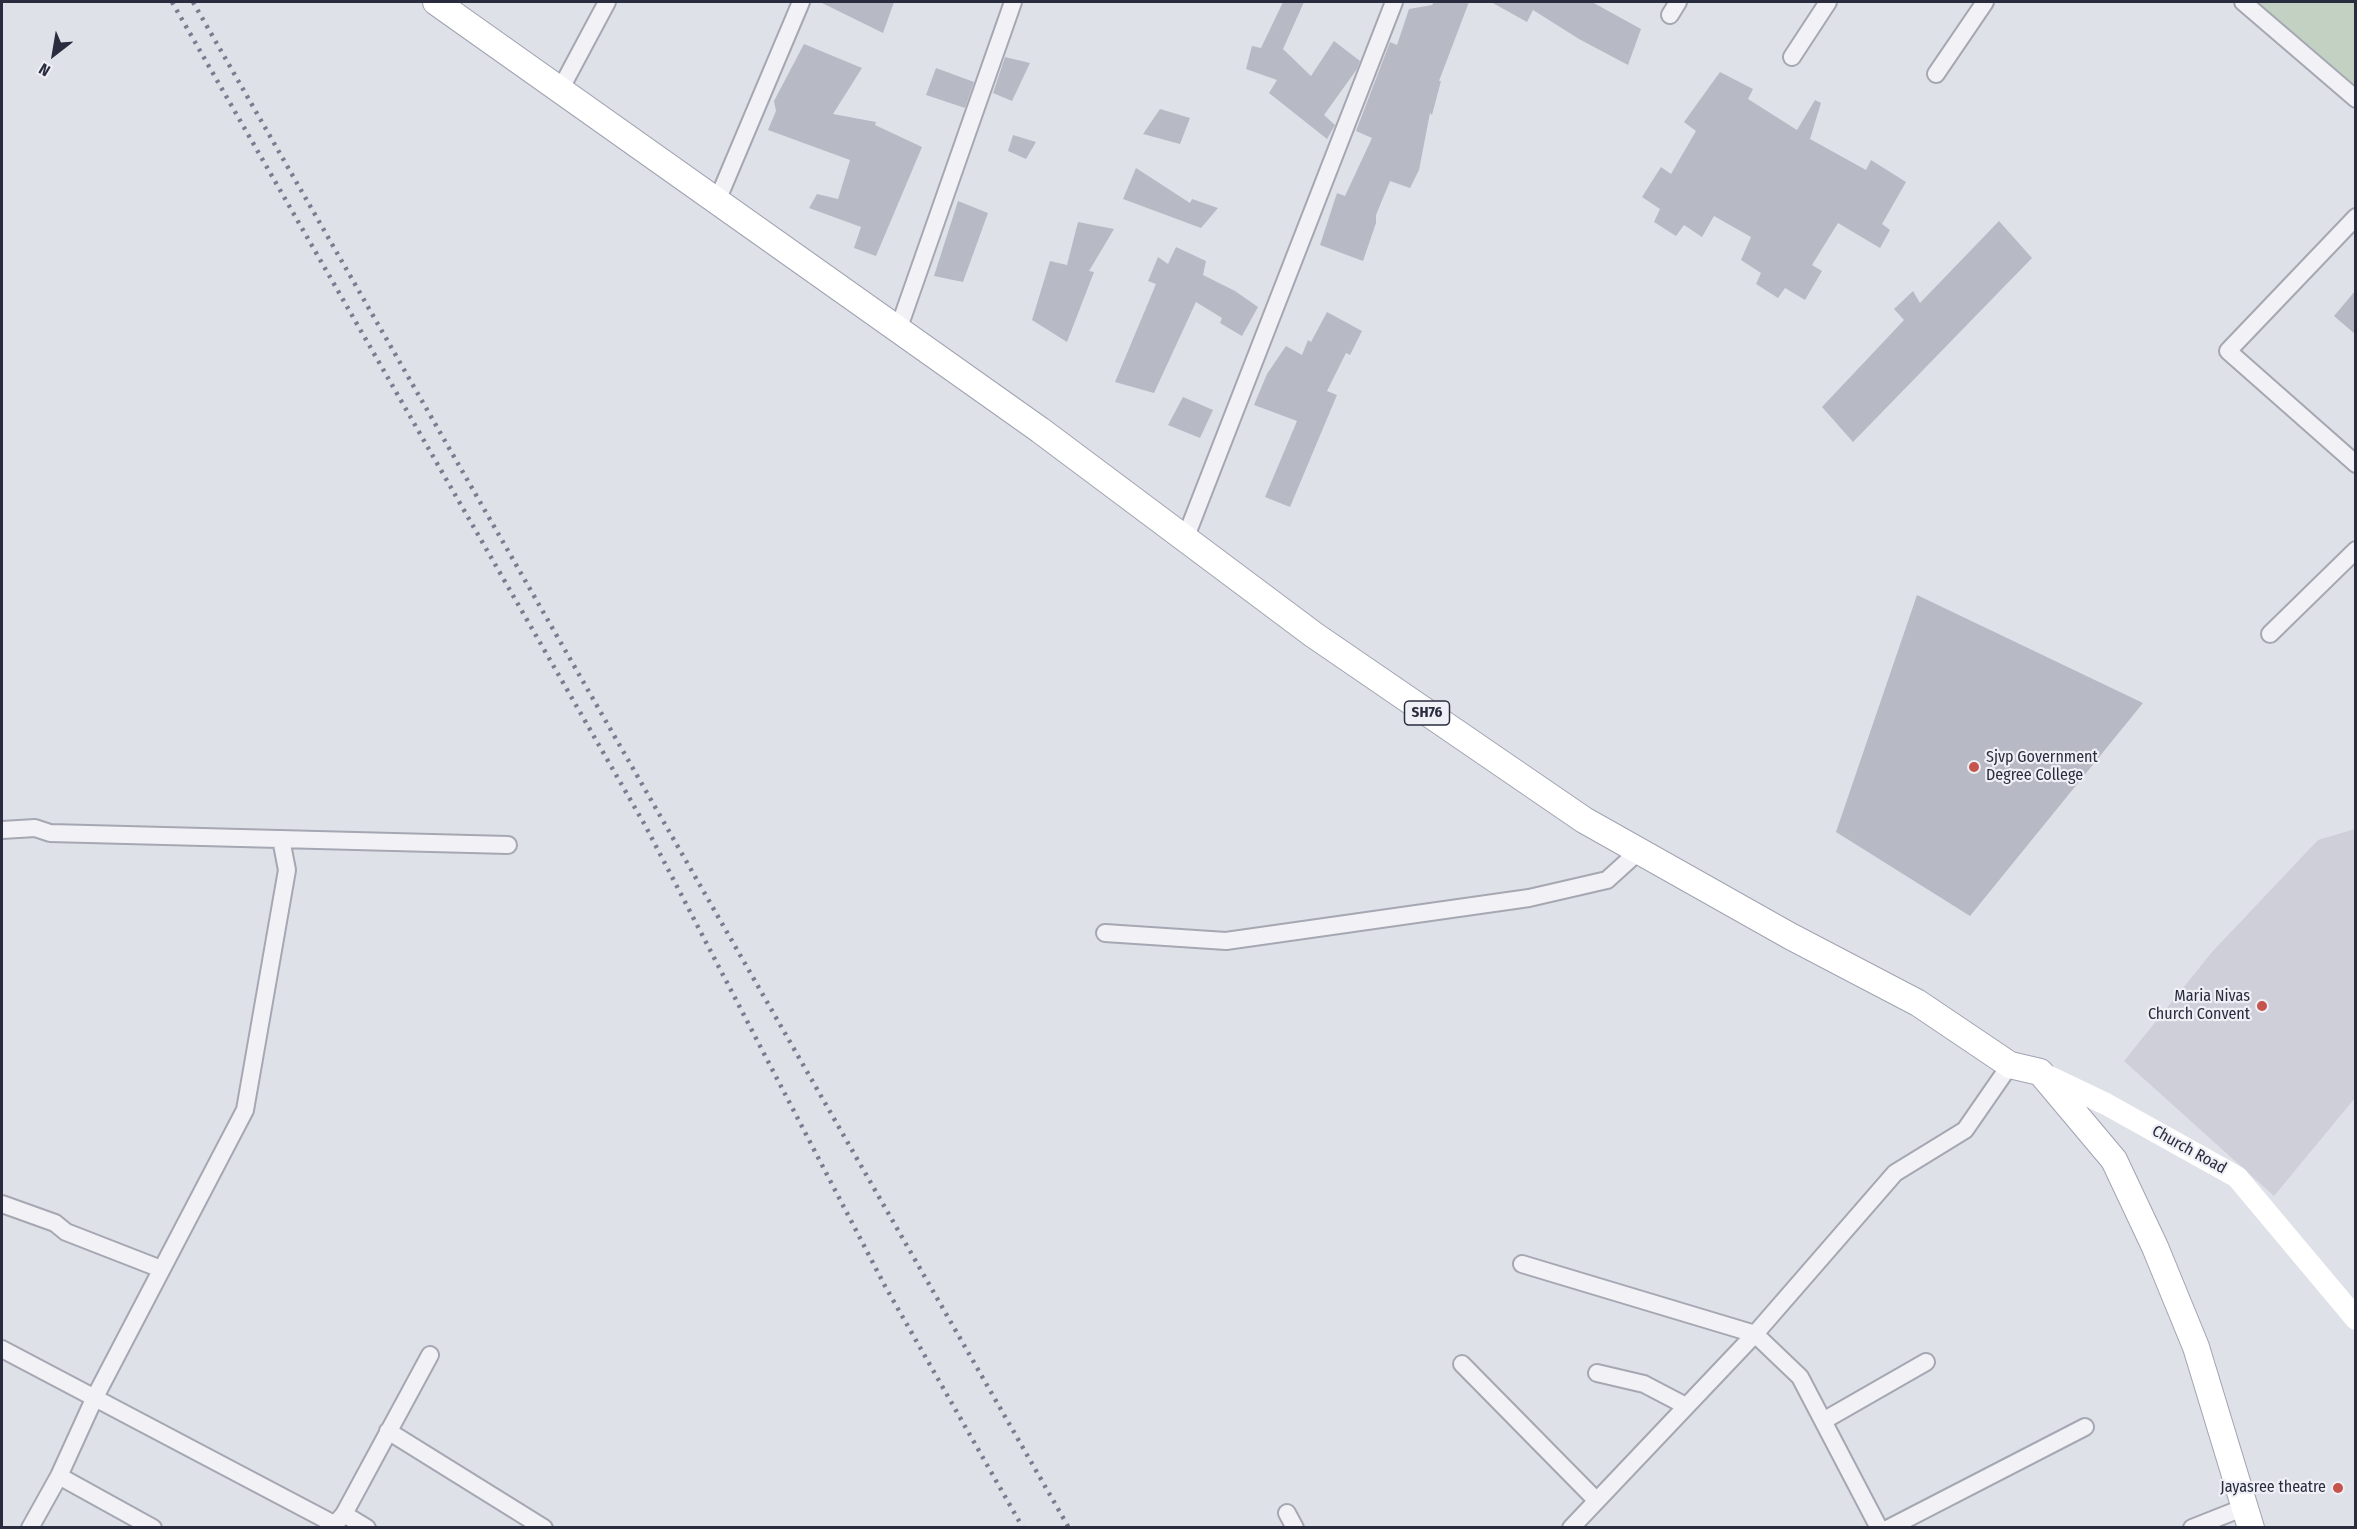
<!DOCTYPE html>
<style>
body{margin:0}
#map{position:relative;width:2357px;height:1529px;overflow:hidden;background:#dfe1e8;font-family:"Fira Sans Condensed",sans-serif}
canvas{display:block}
.frame{position:absolute;inset:0;border:3px solid #292c3e;pointer-events:none}
.north{position:absolute;left:24px;top:24px;width:60px;height:60px;-webkit-text-stroke:4px #eff0f5;paint-order:stroke;rotate:211deg;font-size:16px;font-weight:700;line-height:24px;text-align:center;color:#292c3e}
.north::after{content:'';display:block;margin:auto;width:21px;height:27px;background:#292c3e;clip-path:polygon(50% 0,100% 100%,50% 72%,0 100%)}
</style>
<div id="map">
<canvas width="2357" height="1529"></canvas>
<div class="frame"></div>
<div class="north">N</div>
</div>
<script>
const g = document.querySelector('canvas').getContext('2d');
g.lineJoin = 'round';
function paint(path, color) { g.fillStyle = color; g.fill(path, 'evenodd'); }
function trace(path, color, width, dash) { g.strokeStyle = color; g.lineWidth = width; g.lineCap = dash ? 'butt' : 'round'; g.setLineDash(dash || []); g.stroke(path); }
function label(font, color, halo, rows, align = 'center') {
  g.font = font + ' "Fira Sans Condensed",sans-serif'; g.lineWidth = 4.5; g.setLineDash([]); g.textBaseline = 'middle'; g.strokeStyle = halo; g.fillStyle = color; for (const [text, x, y, turn = 0] of rows) {
    g.save(); g.translate(x, y); g.rotate((+turn || 0) * Math.PI / 180); g.textAlign = isNaN(turn) ? turn : align; if (halo) g.strokeText(text, 0, 0); g.fillText(text, 0, 0); g.restore();
  }
}
paint(new Path2D(`
 M 2355,829 L 2355,1098 L 2274,1196 L 2124,1061 L 2212,952 L 2318,840 Z`), '#cecfd9');
paint(new Path2D(`
 M 2243,2 L 2355,2 L 2355,99 Z`), '#c2d1c1');
paint(new Path2D(`
 M 820,2 L 894,2 L 883,33 Z
 M 1283,2 L 1304,2 L 1283,49 L 1311,76 L 1334,41 L 1360,61 L 1357,69 L 1324,115 L 1335,125 L 1327,139 L 1269,93 L 1277,80 L 1246,69 L 1252,46 L 1261,48 Z
 M 1434,2 L 1469,2 L 1439,81 L 1441,81 L 1432,115 L 1430,113 L 1419,170 L 1410,188 L 1390,181 L 1376,215 L 1376,223 L 1363,261 L 1320,245 L 1337,193 L 1345,196 L 1372,138 L 1356,131 L 1390,42 L 1397,45 L 1409,9 L 1432,5 Z
 M 1491,2 L 1592,2 L 1641,29 L 1628,65 L 1579,39 L 1533,10 L 1527,22 Z
 M 804,44 L 862,68 L 833,114 L 876,122 L 875,125 L 922,147 L 876,256 L 854,248 L 861,227 L 809,208 L 817,194 L 838,199 L 850,160 L 768,130 L 776,111 L 774,101 Z
 M 1005,57 L 1030,63 L 1012,101 L 993,93 Z
 M 936,68 L 974,82 L 965,108 L 926,95 Z
 M 1720,72 L 1753,89 L 1748,99 L 1797,130 L 1815,100 L 1821,103 L 1810,139 L 1866,170 L 1871,160 L 1906,182 L 1882,224 L 1890,230 L 1880,248 L 1838,223 L 1812,265 L 1822,271 L 1805,300 L 1785,288 L 1778,298 L 1756,284 L 1761,273 L 1741,260 L 1751,237 L 1714,216 L 1702,237 L 1684,225 L 1676,236 L 1654,222 L 1660,209 L 1642,197 L 1661,167 L 1671,174 L 1696,131 L 1684,122 Z
 M 1160,109 L 1190,118 L 1180,144 L 1143,134 Z
 M 1013,135 L 1036,142 L 1026,159 L 1008,151 Z
 M 1136,168 L 1190,203 L 1192,199 L 1218,208 L 1201,228 L 1123,199 Z
 M 958,201 L 988,213 L 963,282 L 934,276 Z
 M 1999,221 L 2032,258 L 1853,442 L 1822,407 L 1904,320 L 1894,309 L 1913,291 L 1920,303 Z
 M 1078,222 L 1114,229 L 1089,271 L 1094,272 L 1067,342 L 1032,320 L 1050,261 L 1067,265 Z
 M 1176,247 L 1206,261 L 1203,275 L 1235,291 L 1258,307 L 1242,336 L 1220,323 L 1222,318 L 1196,302 L 1154,393 L 1115,382 L 1156,284 L 1148,281 L 1158,257 L 1168,264 Z
 M 2355,291 L 2355,334 L 2334,316 Z
 M 1327,312 L 1362,331 L 1350,355 L 1346,353 L 1327,391 L 1337,395 L 1290,507 L 1265,497 L 1297,421 L 1254,405 L 1267,374 L 1286,346 L 1302,355 L 1308,340 L 1311,342 Z
 M 1183,397 L 1213,410 L 1200,438 L 1168,425 Z
 M 1917,595 L 2143,703 L 1970,916 L 1836,832 Z`), '#b7b9c4');
const street = new Path2D(`
 M 2243,2 L 2356,99
 M 1670,15 L 1678,2
 M 1792,57 L 1828,2
 M 1936,74 L 1985,2
 M 560,90 L 607,2
 M 717,201 L 801,2
 M 2356,217 L 2228,351 L 2356,464
 M 898,330 L 1013,2
 M 1185,539 L 1394,2
 M 2270,634 L 2356,550
 M 2,830 L 35,828 L 50,833 L 508,845
 M 1105,933 L 1226,941 L 1529,898 L 1607,880 L 1639,851
 M 2,1204 L 55,1223 L 66,1232 L 161,1269
 M 1522,1264 L 1755,1334 L 1800,1377 L 1879,1528
 M 2,1349 L 334,1524
 M 1462,1364 L 1596,1500
 M 1597,1373 L 1644,1384 L 1686,1406
 M 1823,1421 L 1926,1362
 M 388,1431 L 544,1528
 M 59,1476 L 153,1528
 M 1287,1513 L 1295,1528
 M 344,1514 L 367,1528
 M 30,1528 L 59,1476 L 95,1397 L 245,1110 L 287,870 L 281,839
 M 332,1528 L 344,1514 L 430,1355
 M 1571,1528 L 1755,1334 L 1895,1173 L 1965,1130 L 2010,1065
 M 1889,1528 L 2085,1427
 M 2192,1528 L 2245,1507`);
const primary = new Path2D(`
 M 436,2 L 1040,430 L 1314,635 L 1584,820 L 1790,936 L 1918,1003 L 2010,1065 L 2040,1072 L 2114,1160 L 2155,1247 L 2196,1347 L 2251,1528`);
trace(street, '#a5a7b2', 20);
trace(primary, '#a0a3b2', 28);
trace(street, '#f2f2f6', 16);
trace(new Path2D(`
 M 2041,1073 L 2106,1104 L 2237,1177 L 2356,1319`), '#fff', 22);
trace(primary, '#fff', 26);
trace(new Path2D(`
 M 172,2 L 646,827 L 885,1286 L 1023,1528
 M 193,2 L 1069,1528`), '#7a7d90', 4.5, [3, 6]);
for (const [x, y, r, color] of [
 [1974,767,6,"#c5544c"],
 [2262,1006,6,"#c5544c"],
 [2338,1488,6,"#c5544c"]
]) { const dot = new Path2D(); dot.arc(x, y, r, 0, 2 * Math.PI); g.fillStyle = color; g.fill(dot); trace(dot, '#eff0f5', 2); }
for (const [x, y, w] of [
 [1427,713,45]
]) { const box = new Path2D(); box.roundRect(x - w / 2, y - 12, w, 24, 4.5); g.fillStyle = '#eff0f5'; g.fill(box); trace(box, '#292c3e', 1.5); }
label('bold 15px', '#292c3e', null, [
 ["SH76",1427,713]
]);
label('16px', '#292c3e', '#eff0f5', [
 ["Sjvp Government",1986,758,"left"],
 ["Degree College",1986,776,"left"],
 ["Maria Nivas",2250,997],
 ["Church Convent",2250,1015],
 ["Jayasree theatre",2326,1488]
], 'right');
label('16px', '#292c3e', '#eff0f5', [
 ["Church Road",2189,1150,29]
]);
</script>
